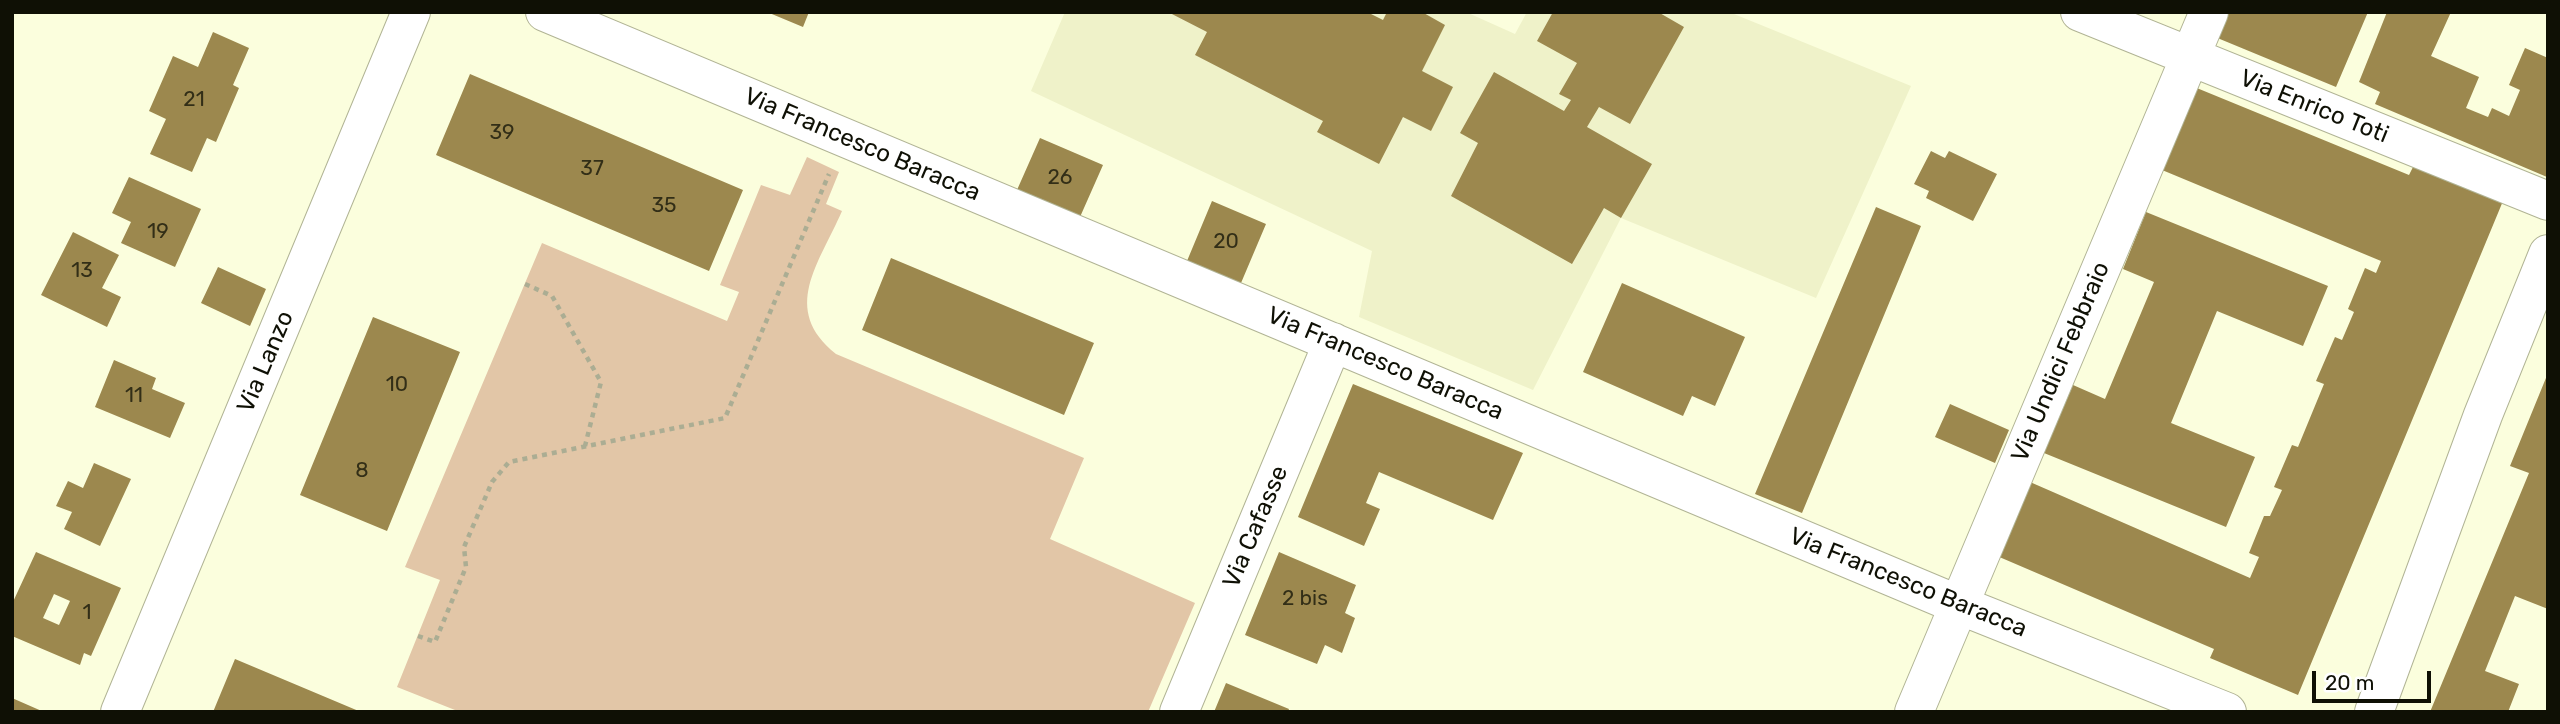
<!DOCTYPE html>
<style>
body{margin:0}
#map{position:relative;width:2560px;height:724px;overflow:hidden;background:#fbfedd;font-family:Rubik,sans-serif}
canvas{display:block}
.frame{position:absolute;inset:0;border:14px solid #0f1005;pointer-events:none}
.scale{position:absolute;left:2312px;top:671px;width:119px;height:32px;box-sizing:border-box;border:4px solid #0f1005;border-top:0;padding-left:9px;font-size:21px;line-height:24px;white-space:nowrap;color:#0f1005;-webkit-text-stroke:5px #fff;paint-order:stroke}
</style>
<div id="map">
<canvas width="2560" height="724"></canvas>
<div class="frame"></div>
<div class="scale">20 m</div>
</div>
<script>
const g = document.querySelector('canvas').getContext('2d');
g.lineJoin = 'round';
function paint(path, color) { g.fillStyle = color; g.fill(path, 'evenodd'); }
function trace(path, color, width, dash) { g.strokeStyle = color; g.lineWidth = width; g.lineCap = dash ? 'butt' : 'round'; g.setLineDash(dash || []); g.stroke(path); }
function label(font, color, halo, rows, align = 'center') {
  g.font = font + ' Rubik,sans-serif'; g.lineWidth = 6; g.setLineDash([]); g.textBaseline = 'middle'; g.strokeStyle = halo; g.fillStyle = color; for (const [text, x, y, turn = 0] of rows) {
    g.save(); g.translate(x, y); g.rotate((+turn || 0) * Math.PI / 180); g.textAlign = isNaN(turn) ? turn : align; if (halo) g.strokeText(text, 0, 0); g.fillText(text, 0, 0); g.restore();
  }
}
paint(new Path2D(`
 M 1065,12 L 1466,12 L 1515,34 L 1527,12 L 1729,12 L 1911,86 L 1816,298 L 1621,218 L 1533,390 L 1359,317 L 1372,251 L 1031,91 Z`), '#eff2c9');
paint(new Path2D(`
 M 807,157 L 839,172 L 826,204 L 842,211 C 819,264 780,309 836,354 L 1084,458 L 1050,539 L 1195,603 L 1148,712 L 460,712 L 397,687 L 440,580 L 405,567 L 542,243 L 727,321 L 739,292 L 720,285 L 761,185 L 790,195 Z`), '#e2c6a7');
paint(new Path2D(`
 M 767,12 L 809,12 L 803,27 Z
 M 1168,12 L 1367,12 L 1383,20 L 1387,12 L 1422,12 L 1445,25 L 1422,71 L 1453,87 L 1431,131 L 1403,117 L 1379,164 L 1317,132 L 1323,121 L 1195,55 L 1207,32 Z
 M 1553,12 L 1658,12 L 1684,27 L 1630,124 L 1599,107 L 1587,127 L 1652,164 L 1621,218 L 1604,208 L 1572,264 L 1451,196 L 1478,143 L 1460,133 L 1494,72 L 1564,111 L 1571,100 L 1559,94 L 1577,63 L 1537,41 Z
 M 2225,12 L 2368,12 L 2336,87 L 2215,37 Z
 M 2387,12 L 2451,12 L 2431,56 L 2479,77 L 2466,108 L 2488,117 L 2492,108 L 2509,116 L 2520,90 L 2509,85 L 2525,48 L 2548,58 L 2547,177 L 2375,104 L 2380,92 L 2359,82 Z
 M 213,32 L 249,48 L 233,85 L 239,88 L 216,142 L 207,138 L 192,172 L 150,154 L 166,119 L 149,111 L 173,56 L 198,67 Z
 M 470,74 L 743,190 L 709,271 L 436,155 Z
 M 2187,84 L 2409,175 L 2414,165 L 2503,201 L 2298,695 L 2210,658 L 2214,649 L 1997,556 L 2030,482 L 2250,578 L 2259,557 L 2249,553 L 2264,516 L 2270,516 L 2282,490 L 2274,487 L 2292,445 L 2298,447 L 2324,384 L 2316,381 L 2335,337 L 2342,340 L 2354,312 L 2348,309 L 2365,268 L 2376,273 L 2381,261 L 2150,165 Z
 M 1040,138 L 1103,165 L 1080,217 L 1017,190 Z
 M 1931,151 L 1945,158 L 1949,151 L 1997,174 L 1973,221 L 1926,198 L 1929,191 L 1914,184 Z
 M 129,177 L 201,209 L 175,267 L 121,243 L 131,222 L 112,213 Z
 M 1212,201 L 1266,224 L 1241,283 L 1187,261 Z
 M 1876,207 L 1921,226 L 1802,513 L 1755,494 Z
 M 2146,212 L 2328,286 L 2303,346 L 2217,311 L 2171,423 L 2255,457 L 2226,527 L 2044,453 L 2073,385 L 2105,399 L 2154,282 L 2123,269 Z
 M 73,232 L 119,255 L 102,288 L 121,297 L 107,327 L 41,295 Z
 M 891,258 L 1094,343 L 1064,415 L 862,330 Z
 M 218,267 L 266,289 L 250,326 L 201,303 Z
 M 1622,283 L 1745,337 L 1715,406 L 1692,396 L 1683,416 L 1583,372 Z
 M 373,317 L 460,352 L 387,531 L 300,495 Z
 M 114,360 L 156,378 L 152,389 L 185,403 L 170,438 L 95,407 Z
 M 2548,373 L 2548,609 L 2515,596 L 2485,671 L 2519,684 L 2508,712 L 2430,712 L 2529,473 L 2510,466 Z
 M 1353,384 L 1523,453 L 1493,520 L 1379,472 L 1366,503 L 1380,509 L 1364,546 L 1298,517 Z
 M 1950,404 L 2009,430 L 1995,463 L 1935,437 Z
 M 94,463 L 131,479 L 100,546 L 64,529 L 72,512 L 56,506 L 68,481 L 83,488 Z
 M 36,552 L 121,588 L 91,656 L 84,653 L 80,665 L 12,636 L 12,604 ZM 54,594 L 70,601 L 59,625 L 43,618 Z
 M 1279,552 L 1356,585 L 1345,613 L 1355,618 L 1342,653 L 1325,645 L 1317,664 L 1245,635 Z
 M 235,659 L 361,712 L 213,712 Z
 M 1226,683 L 1289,709 L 1288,712 L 1214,712 Z
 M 12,698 L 44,712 L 12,712 Z`), '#9c884e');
const minor = new Path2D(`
 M 545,12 L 1959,605 L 2227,712
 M 2080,12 L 2548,201
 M 120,712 L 411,12
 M 1179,712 L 1333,342
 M 1914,712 L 2209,12`);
const major = new Path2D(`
 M 2374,712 L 2483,415 L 2548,254`);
trace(minor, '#b1b495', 40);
trace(major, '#b1b495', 40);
trace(new Path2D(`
 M 525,284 L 552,296 L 601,382 L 585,446
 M 418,636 L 435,642 L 466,567 L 464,547 L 492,482 L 509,462 L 725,418 L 829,174`), '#abad93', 4.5, [5, 5]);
trace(minor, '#fff', 38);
trace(major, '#fff', 38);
label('21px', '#322e17', null, [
 ["21",194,100],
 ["39",502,133],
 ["37",592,169],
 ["26",1060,178],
 ["35",664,206],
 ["19",158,232],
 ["20",1226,242],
 ["13",82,271],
 ["10",397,385],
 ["11",134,396],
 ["8",362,471],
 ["2 bis",1305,599],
 ["1",87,613]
]);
label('24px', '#0f1005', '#fff', [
 ["Via Enrico Toti",2314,107,22],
 ["Via Francesco Baracca",862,145,23],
 ["Via Lanzo",266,362,-67],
 ["Via Undici Febbraio",2061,362,-67],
 ["Via Francesco Baracca",1385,364,23],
 ["Via Cafasse",1256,527,-67],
 ["Via Francesco Baracca",1908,583,22]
]);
</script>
